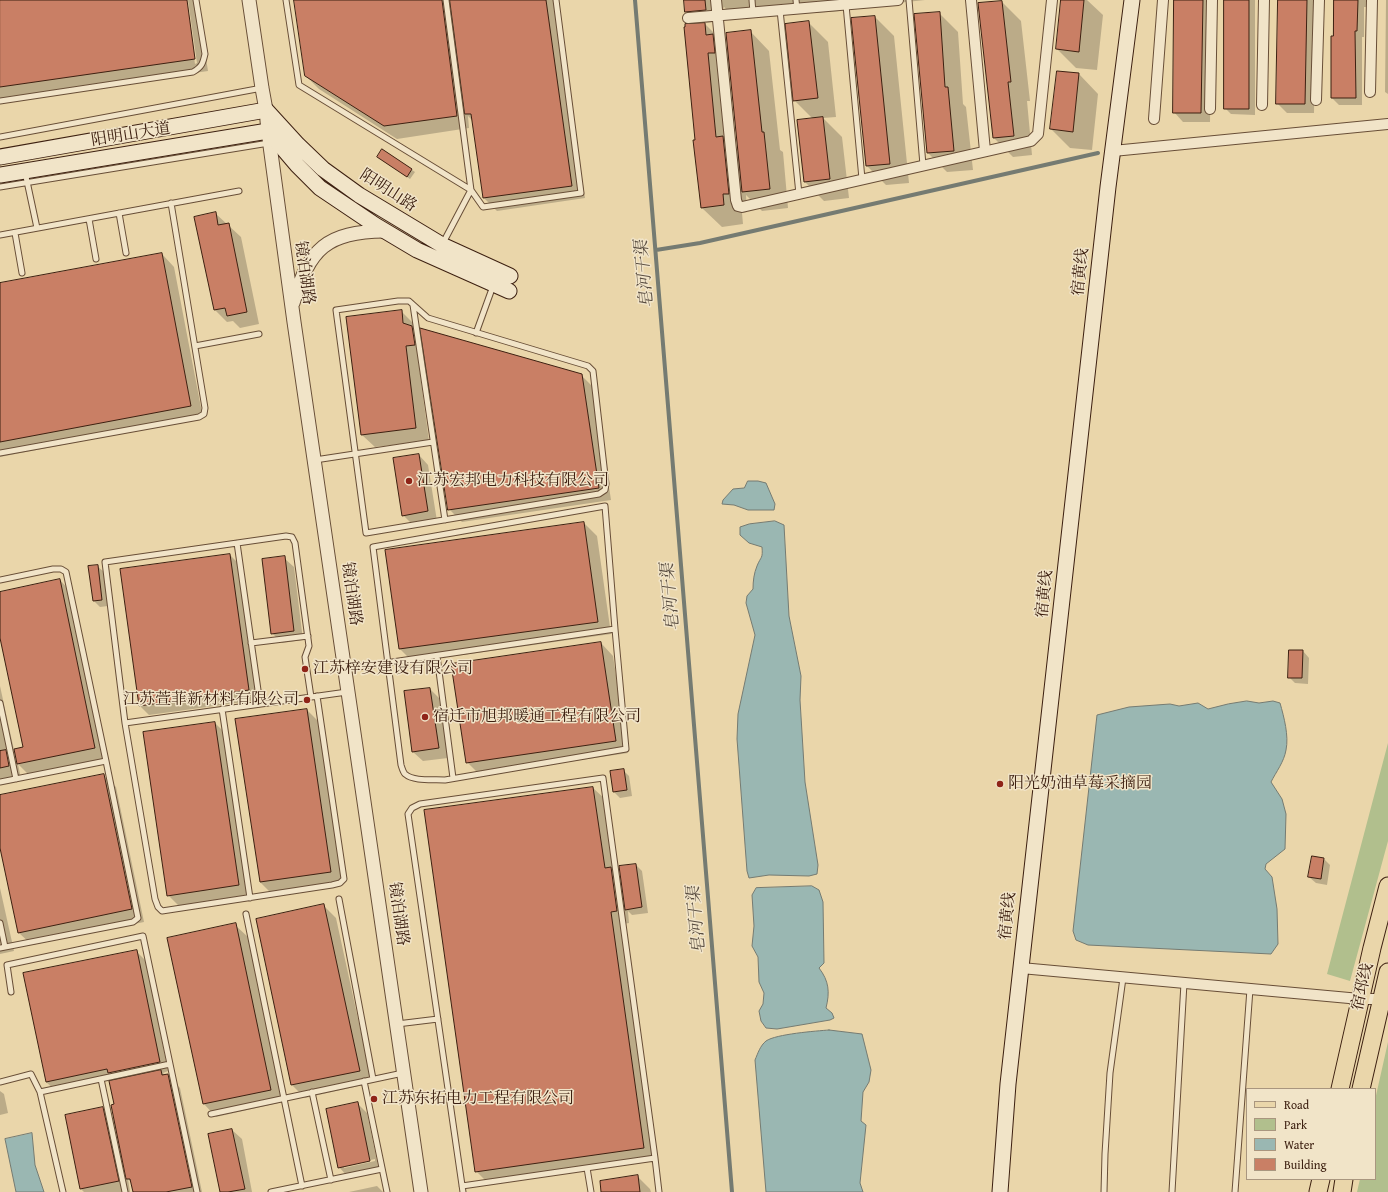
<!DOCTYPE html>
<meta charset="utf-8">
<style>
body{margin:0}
#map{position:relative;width:1388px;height:1192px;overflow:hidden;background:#ead6aa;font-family:"Gentium Book Plus",serif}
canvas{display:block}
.legend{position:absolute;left:1246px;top:1088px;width:130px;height:92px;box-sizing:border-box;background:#f1e4c8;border:1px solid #a9967f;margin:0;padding:5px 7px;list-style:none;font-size:12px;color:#3d2011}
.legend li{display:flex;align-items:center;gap:8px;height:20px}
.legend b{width:20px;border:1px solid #a9967f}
</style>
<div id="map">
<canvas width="1388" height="1192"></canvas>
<ul class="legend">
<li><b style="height:5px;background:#ead6aa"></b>Road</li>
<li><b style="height:11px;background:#b1bf8d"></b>Park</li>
<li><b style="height:11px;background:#9ab7b2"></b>Water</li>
<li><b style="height:11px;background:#c97f65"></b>Building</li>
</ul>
</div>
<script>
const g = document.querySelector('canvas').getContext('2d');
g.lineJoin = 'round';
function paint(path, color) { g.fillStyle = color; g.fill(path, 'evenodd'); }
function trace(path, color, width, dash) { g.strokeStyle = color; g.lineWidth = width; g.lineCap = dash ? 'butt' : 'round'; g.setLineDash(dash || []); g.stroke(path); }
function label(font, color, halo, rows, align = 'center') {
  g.font = font + ' "Gentium Book Plus","Noto Serif SC",serif'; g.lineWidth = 3; g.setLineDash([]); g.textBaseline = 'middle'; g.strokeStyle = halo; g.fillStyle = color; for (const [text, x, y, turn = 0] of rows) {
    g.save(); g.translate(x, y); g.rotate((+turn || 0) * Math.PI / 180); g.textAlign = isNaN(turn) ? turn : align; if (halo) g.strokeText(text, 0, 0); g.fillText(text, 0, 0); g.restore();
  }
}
paint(new Path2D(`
 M 1388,743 L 1388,841 L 1350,981 L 1327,974 Z
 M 1388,1042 L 1388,1192 L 1357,1192 L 1360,1179 L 1375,1179 L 1375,1100 Z`), '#b1bf8d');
const water = new Path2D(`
 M 748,481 L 758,481 L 766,483 L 775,504 L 774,510 L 748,510 L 734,505 L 722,504 L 723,500 L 733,489 L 744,488 Z
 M 775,521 L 784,525 L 789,616 L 801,676 L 800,700 L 805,782 L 818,865 L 817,874 L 809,876 L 769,875 L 749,878 L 747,871 L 737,739 L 738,714 L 755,635 L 746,603 L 747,596 L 753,589 C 753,581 754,573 757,566 C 761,556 763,559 762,547 L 749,543 L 740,535 L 740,527 L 749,524 Z
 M 1247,701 L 1259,703 L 1273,701 L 1280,703 C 1284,717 1289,736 1286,750 C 1284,762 1276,772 1271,782 L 1282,799 L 1286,814 L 1285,849 L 1266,864 L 1265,869 L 1272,877 L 1277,909 L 1278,944 L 1271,954 L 1088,945 L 1076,940 L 1073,931 L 1097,715 L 1129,707 L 1170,704 L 1179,706 L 1198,703 L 1208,709 L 1228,704 Z
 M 812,886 L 819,890 L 823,902 L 824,963 L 819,968 C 829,981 830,992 826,1008 L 832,1013 L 834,1018 L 830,1020 L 777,1029 L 766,1028 L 761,1021 L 759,1011 L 763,1004 L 764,993 L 759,982 L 758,957 L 752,946 L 754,926 L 752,895 L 756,888 Z
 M 829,1030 L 862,1034 L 871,1070 L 869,1082 L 863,1092 L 861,1121 L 866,1125 L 860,1183 L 863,1192 L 766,1192 L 755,1060 C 758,1053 760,1046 766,1041 C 776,1034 816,1031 829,1030 Z
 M 32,1133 L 35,1165 L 44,1192 L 16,1192 L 5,1139 Z`);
paint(water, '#9ab7b2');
trace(water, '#757b72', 1);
paint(new Path2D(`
 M 0,0 L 186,0 L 195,64 L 197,63 L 188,0 L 197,0 L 208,71 L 0,101 Z
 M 295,0 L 556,0 L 585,198 L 497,211 L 484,198 L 473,121 L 468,116 L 469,128 L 397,139 L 319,89 L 306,76 Z
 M 685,0 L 925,0 L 841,9 L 841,11 L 815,13 L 810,8 L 755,16 L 756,18 L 736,19 L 724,7 L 717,22 L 704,23 L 724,43 L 724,47 L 729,52 L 750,31 L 769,51 L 780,150 L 783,152 L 788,208 L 762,211 L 746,195 L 747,212 L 742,213 L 743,224 L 722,227 L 702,208 L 696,141 L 698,24 L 686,12 ZM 726,72 L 731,72 L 739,153 L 733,148 Z
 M 1062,0 L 1087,0 L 1103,15 L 1097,70 L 1076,68 L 1057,49 Z
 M 1175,0 L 1212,0 L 1210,122 L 1183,122 L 1174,112 Z
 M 1224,0 L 1255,0 L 1255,115 L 1231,114 L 1225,108 Z
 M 1279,0 L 1316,0 L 1314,113 L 1287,113 L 1277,103 Z
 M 1335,0 L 1366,0 L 1366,7 L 1364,7 L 1364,37 L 1362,37 L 1362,105 L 1339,105 L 1332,98 Z
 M 1386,0 L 1388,0 L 1388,94 L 1385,92 Z
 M 1002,2 L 1021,21 L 1030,101 L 1027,101 L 1032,155 L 1013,157 L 994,138 Z
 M 939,13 L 958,32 L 963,104 L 966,107 L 973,170 L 947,172 L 928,153 Z
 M 875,17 L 894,36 L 909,183 L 886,185 L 867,166 Z
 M 809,23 L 828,42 L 836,117 L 823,118 L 842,137 L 849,198 L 824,201 L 805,182 L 813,119 L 794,100 Z
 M 1057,72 L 1079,74 L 1098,94 L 1092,150 L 1070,148 L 1051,129 Z
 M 382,150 L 415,172 L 410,179 L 378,157 Z
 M 215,213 L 241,237 L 259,324 L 240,328 L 233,321 L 227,322 L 215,310 Z
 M 162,254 L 174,267 L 203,418 L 0,457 L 0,285 Z
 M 401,311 L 414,324 L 415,330 L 423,338 L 581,375 L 594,388 L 611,500 L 462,522 L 449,509 L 426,358 L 418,359 L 429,441 L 375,447 L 362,435 Z
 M 419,455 L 428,465 L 437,521 L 413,525 L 403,515 Z
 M 584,523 L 597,536 L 611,634 L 413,662 L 400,649 L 386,551 Z
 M 230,555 L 239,564 L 258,700 L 149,715 L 140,706 Z
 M 284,558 L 294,567 L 303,640 L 282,643 L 272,633 Z
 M 97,566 L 104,572 L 108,606 L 100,607 L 94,601 Z
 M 60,580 L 72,593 L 107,761 L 31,777 L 18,764 L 21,779 L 0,783 L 0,686 L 14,750 L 24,747 L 0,633 L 0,593 Z
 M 601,643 L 613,656 L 628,753 L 480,775 L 467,762 Z
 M 1303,651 L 1309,658 L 1308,684 L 1295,683 L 1289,677 Z
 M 430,689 L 439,698 L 448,758 L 423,761 L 413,752 Z
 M 307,710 L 320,723 L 344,884 L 273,895 L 260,882 Z
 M 215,723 L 228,736 L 252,898 L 181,908 L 168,895 Z
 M 623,770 L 629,776 L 632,796 L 620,798 L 614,792 Z
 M 103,775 L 116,787 L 144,922 L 32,945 L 19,933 L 0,843 L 0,796 Z
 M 593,788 L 606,800 L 616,873 L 622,879 L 636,865 L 642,871 L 648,913 L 632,915 L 628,911 L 629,923 L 623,924 L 656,1161 L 489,1184 L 476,1171 Z
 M 1324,859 L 1330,865 L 1327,885 L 1316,883 L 1309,877 Z
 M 0,888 L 14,951 L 0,954 Z
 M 324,906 L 336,918 L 372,1083 L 305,1098 L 292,1085 L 257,920 Z
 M 235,925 L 248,937 L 283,1102 L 216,1117 L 204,1104 L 168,939 Z
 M 136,951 L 146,961 L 168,1071 L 163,1073 L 165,1076 L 168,1075 L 180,1088 L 202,1192 L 134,1192 L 132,1183 L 128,1179 L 130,1192 L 84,1192 L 81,1189 L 102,1108 L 115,1120 L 116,1105 L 110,1080 L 56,1091 L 46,1082 Z
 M 0,1091 L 4,1094 L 8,1113 L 0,1115 Z
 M 358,1104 L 367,1113 L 379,1171 L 348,1177 L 339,1167 ZM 375,1159 L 375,1161 L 344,1168 L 344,1166 Z
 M 232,1130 L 242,1139 L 252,1192 L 221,1192 Z
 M 637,1176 L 650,1189 L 651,1192 L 602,1192 Z
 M 377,1186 L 383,1192 L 349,1192 Z`), '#0003');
trace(new Path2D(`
 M 635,0 L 732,1192
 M 656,250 L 700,243 L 1098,153`), '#757b72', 4);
const building = new Path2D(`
 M 0,0 L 187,0 L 195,59 L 0,87 Z
 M 294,0 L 442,0 L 457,116 L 384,126 L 305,76 Z
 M 450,0 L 546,0 L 572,186 L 483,198 L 471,114 L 465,114 Z
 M 684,0 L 705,0 L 706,10 L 685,12 Z
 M 1061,0 L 1084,0 L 1079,52 L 1056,49 Z
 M 1174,0 L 1203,0 L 1201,113 L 1173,113 Z
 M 1224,0 L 1249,0 L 1249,109 L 1224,109 Z
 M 1278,0 L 1307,0 L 1305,104 L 1276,104 Z
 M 1334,0 L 1358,0 L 1357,31 L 1355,31 L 1356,98 L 1331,98 L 1331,36 L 1333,36 Z
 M 1002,1 L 1011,82 L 1008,82 L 1014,136 L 993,138 L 978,3 Z
 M 940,12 L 945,87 L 948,87 L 954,151 L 927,153 L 914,14 Z
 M 875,16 L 890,164 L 866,166 L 851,18 Z
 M 809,21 L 818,98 L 793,101 L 785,24 Z
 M 705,23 L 706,35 L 713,34 L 715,53 L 708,53 L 716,137 L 723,136 L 729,194 L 723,194 L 724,205 L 701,208 L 693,140 L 695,140 L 684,27 L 685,27 L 685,24 Z
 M 751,30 L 762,132 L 764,132 L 770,189 L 742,192 L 726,33 Z
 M 1057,71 L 1079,73 L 1073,132 L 1050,129 Z
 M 823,117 L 830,179 L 804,182 L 797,120 Z
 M 382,149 L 412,169 L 407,177 L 377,157 Z
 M 216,212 L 218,225 L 229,223 L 247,312 L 227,316 L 225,308 L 214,310 L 194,217 Z
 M 162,253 L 191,406 L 0,442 L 0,283 Z
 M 402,310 L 403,323 L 412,326 L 415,345 L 406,346 L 416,428 L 361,435 L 346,317 Z
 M 420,328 L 582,374 L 599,488 L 448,510 Z
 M 419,454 L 428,511 L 402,516 L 393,458 Z
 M 584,522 L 598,622 L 399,649 L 385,550 Z
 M 230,554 L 249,690 L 139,706 L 120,569 Z
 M 285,556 L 294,631 L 271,634 L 262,559 Z
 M 98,565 L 102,600 L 93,601 L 88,566 Z
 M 60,579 L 95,748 L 17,764 L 14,749 L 23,747 L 0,638 L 0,592 Z
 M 601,642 L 616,741 L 466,763 L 451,664 Z
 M 1289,650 L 1303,650 L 1302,678 L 1288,678 Z
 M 430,688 L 439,748 L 412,752 L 404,691 Z
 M 307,709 L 331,872 L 260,882 L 235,719 Z
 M 215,722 L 239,885 L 167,896 L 143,732 Z
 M 6,750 L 9,766 L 0,768 L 0,751 Z
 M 624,769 L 627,790 L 613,792 L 610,771 Z
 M 104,774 L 132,909 L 18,933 L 0,848 L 0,795 Z
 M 593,787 L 605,868 L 611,867 L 617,911 L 611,912 L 644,1148 L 475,1172 L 424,810 Z
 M 1312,856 L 1324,858 L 1321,879 L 1308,877 Z
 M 636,864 L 642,907 L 625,910 L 619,866 Z
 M 324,904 L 360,1071 L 291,1085 L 256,919 Z
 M 236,923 L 271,1090 L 203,1104 L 167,938 Z
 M 137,950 L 160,1062 L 108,1073 L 107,1069 L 46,1082 L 23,973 Z
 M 161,1070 L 162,1075 L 168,1074 L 192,1187 L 166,1192 L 133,1192 L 130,1179 L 126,1179 L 111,1105 L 114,1104 L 109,1081 Z
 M 358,1102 L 370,1161 L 338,1168 L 326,1109 Z
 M 103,1107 L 119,1181 L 80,1189 L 65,1115 Z
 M 232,1129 L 245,1189 L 228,1192 L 220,1192 L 208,1134 Z
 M 638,1175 L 640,1192 L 601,1192 L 600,1181 Z`);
paint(building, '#c97f65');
trace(building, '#3d2011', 1);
const service = new Path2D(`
 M 286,0 L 299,85 L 471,190 L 483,207 L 581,193 L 556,0
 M 752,0 L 753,13
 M 796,0 L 797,9
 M 909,0 L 923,165
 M 846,5 L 862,179
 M 780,10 L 799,194
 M 0,101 L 193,72 C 202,67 203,63 205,54 L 196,0
 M 0,137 L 262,88
 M 25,172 L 37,228
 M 0,187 L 269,143
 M 119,213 L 126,253
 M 89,219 L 96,259
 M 15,233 L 22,273
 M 0,235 L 239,191
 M 443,243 L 471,190 L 446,0
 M 398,301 L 409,301 L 428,318 L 588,366 L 593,371 L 606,484 L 605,490 L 599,494 L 366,533 L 336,310 Z
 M 413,305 L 445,520
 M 476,333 L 493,286
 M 195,346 L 259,334
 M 0,453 L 199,417 L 204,414 L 205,408 L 171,203
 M 315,460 L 433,442
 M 237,543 L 260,704
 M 0,580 L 53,569 L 61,569 L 66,572 L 106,761 L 0,782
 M 251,643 L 308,636
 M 437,656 L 453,778
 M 345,669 L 615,629 L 605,506 L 373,547 L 401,765 C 402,768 403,772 405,774 C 414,782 434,779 445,780 L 626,749 L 615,629
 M 311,697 L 305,657 L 309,646 L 295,543 L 292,537 L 286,536 L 105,562 L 125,723 L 155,899 L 158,907 L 162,911 L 332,885 L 340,883 L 344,879 L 317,696
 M 0,703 L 16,779
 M 222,709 L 250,898
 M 125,723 L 347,692
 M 339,899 L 373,1079
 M 246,914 L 302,1186
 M 0,923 L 5,947
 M 0,948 L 133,922 L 138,918 L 106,761
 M 11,992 L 7,965 L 143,936 L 170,1064
 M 397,1024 L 438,1019
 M 101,1079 L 125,1192
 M 364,1081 L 387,1192
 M 0,1082 L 31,1074 L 40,1092 L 63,1192
 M 40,1092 L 170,1064 L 197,1192
 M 312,1092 L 331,1180
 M 211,1114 L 403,1073
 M 587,1168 L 591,1192
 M 462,1186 L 655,1158
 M 271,1192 L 382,1169
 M 463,1192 L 408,814 L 412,808 L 420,804 L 603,778 L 655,1158 L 659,1192
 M 1104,1192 L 1105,1154 L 1110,1073 L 1123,978
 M 1172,1192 L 1184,983
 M 1235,1192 L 1250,989`);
const minor = new Path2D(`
 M 716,0 L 736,200 L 738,206 L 742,207 L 1031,141 L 1038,134 L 1052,0
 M 971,0 L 985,151
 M 688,18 L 898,0
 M 1370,92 L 1372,0
 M 1316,100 L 1319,0
 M 1262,105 L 1264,0
 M 1210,109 L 1212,0
 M 1154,119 L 1163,0
 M 1113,151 L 1388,124
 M 1021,968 L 1360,999 L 1385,999`);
const tertiary = new Path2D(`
 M 249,0 L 262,88 L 266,110 L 268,131 L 294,322 L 421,1192
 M 293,303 C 310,248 326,232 385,231`);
const secondary = new Path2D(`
 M 0,157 L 266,110 L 298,145 L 323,169 L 359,195 L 442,245 L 510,276
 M 0,175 L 268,131 L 297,165 L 320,188 L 375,225 L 417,250 L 509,291
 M 1000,1192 L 1008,1084 L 1108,187 L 1132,0`);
const primary = new Path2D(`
 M 1340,1089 L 1372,948 L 1388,886
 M 1361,1089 L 1388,972
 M 1318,1192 L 1321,1179
 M 1342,1192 L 1344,1179`);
trace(service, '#684e37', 7);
trace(minor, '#684e37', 12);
trace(tertiary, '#684e37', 15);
trace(secondary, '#3d2011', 17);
trace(primary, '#3d2011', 19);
trace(service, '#f1e4c8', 5);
trace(minor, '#f1e4c8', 10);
trace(tertiary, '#f1e4c8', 13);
trace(secondary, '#f1e4c8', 15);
trace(primary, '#ead6aa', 17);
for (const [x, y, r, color] of [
 [409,481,4,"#8f2418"],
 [305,669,4,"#8f2418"],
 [307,700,4,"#8f2418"],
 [425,717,4,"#8f2418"],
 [1000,784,4,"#8f2418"],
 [374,1099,4,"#8f2418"]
]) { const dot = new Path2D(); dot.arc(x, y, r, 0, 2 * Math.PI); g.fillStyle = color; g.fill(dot); trace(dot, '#f1e4c8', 1.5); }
label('16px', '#3d2011', '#f1e4c8', [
 ["阳明山大道",131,135,-9],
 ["阳明山路",388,191,33],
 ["宿黄线",1081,272,-84],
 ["镜泊湖路",304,273,82],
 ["镜泊湖路",351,594,82],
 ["宿黄线",1045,594,-84],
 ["镜泊湖路",398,914,82],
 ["宿黄线",1008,916,-84],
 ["宿邳线",1363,987,-77]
]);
label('16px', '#3d2011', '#f1e4c8', [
 ["江苏宏邦电力科技有限公司",417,481],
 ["江苏梓安建设有限公司",313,669],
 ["江苏萱菲新材料有限公司",299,700,"right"],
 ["宿迁市旭邦暖通工程有限公司",433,717],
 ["阳光奶油草莓采摘园",1008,784],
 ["江苏东拓电力工程有限公司",382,1099]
], 'left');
label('italic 17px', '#594d41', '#f1e4c8', [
 ["皂河干渠",645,274,-95],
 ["皂河干渠",671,597,-95],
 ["皂河干渠",697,920,-95]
]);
</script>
